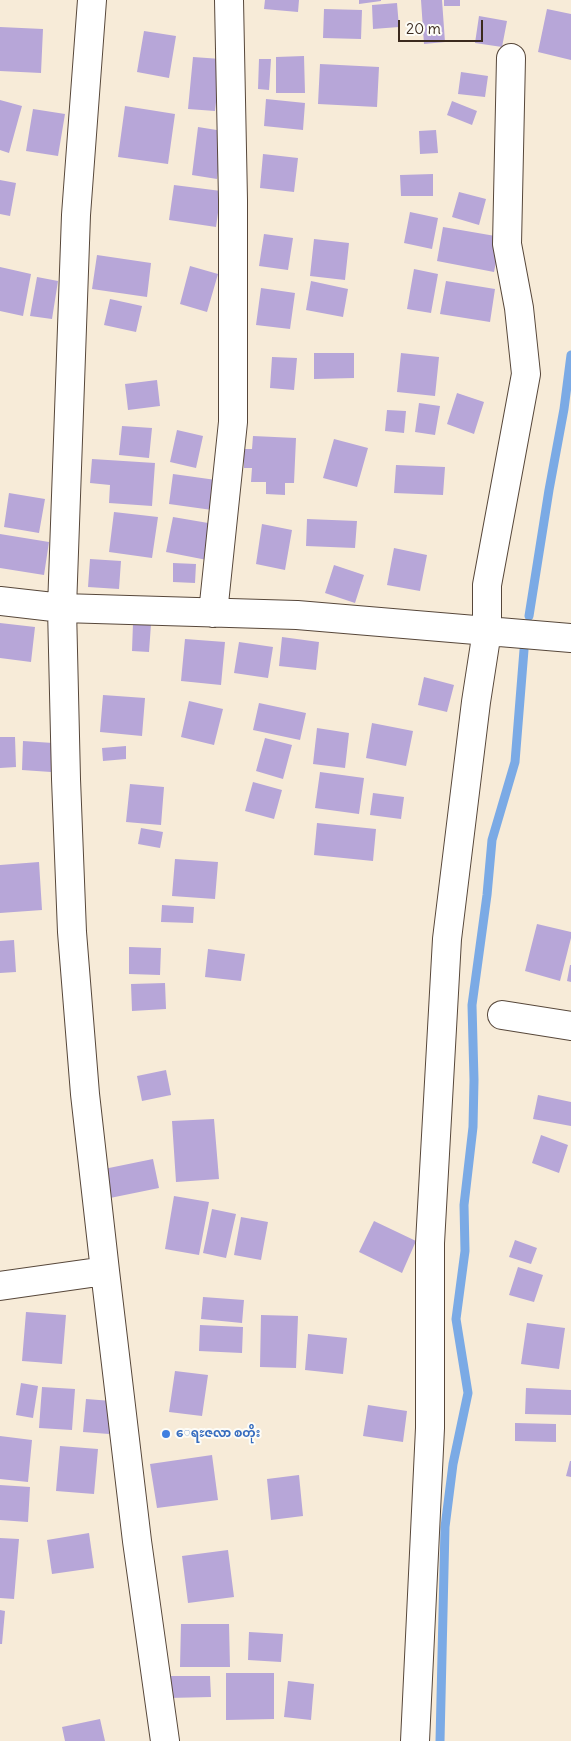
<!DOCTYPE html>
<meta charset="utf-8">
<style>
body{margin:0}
#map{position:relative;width:571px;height:1741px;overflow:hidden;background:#f7ebd8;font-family:Delius,sans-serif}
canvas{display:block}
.scale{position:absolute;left:398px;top:20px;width:85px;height:22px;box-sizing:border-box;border:2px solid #3b2a1e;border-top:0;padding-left:6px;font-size:15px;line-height:18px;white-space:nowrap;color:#3b2a1e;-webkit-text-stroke:4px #fdfcf7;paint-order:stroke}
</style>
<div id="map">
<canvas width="571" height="1741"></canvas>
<div class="scale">20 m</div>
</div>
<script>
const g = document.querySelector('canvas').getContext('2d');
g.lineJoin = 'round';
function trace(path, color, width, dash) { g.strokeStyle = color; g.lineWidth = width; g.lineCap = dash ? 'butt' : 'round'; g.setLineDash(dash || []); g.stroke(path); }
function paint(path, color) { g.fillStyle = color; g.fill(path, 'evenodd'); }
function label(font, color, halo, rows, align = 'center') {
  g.font = font + ' Delius,"Noto Sans Myanmar",sans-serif'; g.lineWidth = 4; g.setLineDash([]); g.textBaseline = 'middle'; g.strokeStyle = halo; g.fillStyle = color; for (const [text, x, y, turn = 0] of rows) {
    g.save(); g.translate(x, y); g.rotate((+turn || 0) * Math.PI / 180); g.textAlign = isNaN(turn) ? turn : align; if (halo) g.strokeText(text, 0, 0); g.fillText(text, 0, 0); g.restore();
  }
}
trace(new Path2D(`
 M 529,616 L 549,490 L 564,409 L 571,355
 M 440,1741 L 445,1527 L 453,1464 L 468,1393 L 456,1319 L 465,1251 L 464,1205 L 473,1127 L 474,1080 L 472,1005 L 487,895 L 492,840 L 515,762 L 524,650`), '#7baae5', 9);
paint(new Path2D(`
 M 265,0 L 299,0 L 298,12 L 264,9 Z
 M 359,0 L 381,0 L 381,1 L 359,4 Z
 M 421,0 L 442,0 L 445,42 L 424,44 Z
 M 444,0 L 460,0 L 460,6 L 444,6 Z
 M 397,3 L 399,27 L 373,29 L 372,5 Z
 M 324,9 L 362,10 L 361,39 L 323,38 Z
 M 547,9 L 571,14 L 571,60 L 538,52 Z
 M 479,16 L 507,21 L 502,47 L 475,43 Z
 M 0,27 L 43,29 L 41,73 L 0,71 Z
 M 144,31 L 176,36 L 169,78 L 137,72 Z
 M 304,56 L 305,93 L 276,93 L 276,57 Z
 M 193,57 L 221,59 L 215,111 L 188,109 Z
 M 259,59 L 271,59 L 269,90 L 258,89 Z
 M 320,64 L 379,67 L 377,107 L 318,104 Z
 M 461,72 L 488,76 L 485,97 L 458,94 Z
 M 266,99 L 305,103 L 303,130 L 264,126 Z
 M 0,100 L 22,106 L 9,153 L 0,150 Z
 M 452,101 L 477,111 L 472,125 L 447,115 Z
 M 125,106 L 175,114 L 168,164 L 118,157 Z
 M 33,109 L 65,114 L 58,156 L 26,151 Z
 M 198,127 L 223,131 L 217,179 L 192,175 Z
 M 436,130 L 438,153 L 420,154 L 419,131 Z
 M 263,154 L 298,158 L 294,192 L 260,188 Z
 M 433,174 L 433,196 L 401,196 L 400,175 Z
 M 0,180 L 16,183 L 10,216 L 0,214 Z
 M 174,185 L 221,191 L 216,227 L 169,220 Z
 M 459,192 L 486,199 L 479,225 L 452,217 Z
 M 410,212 L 438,218 L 432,249 L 404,243 Z
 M 443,227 L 501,237 L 494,272 L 437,261 Z
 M 264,234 L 293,238 L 288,270 L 259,266 Z
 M 314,239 L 349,243 L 345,280 L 310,276 Z
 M 97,255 L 151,263 L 147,297 L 92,289 Z
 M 190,266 L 218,274 L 207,312 L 180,304 Z
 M 0,267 L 31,274 L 23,316 L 0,311 Z
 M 414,269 L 438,274 L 431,313 L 407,309 Z
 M 37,277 L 58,281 L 52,319 L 30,316 Z
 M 311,281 L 348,289 L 343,317 L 306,310 Z
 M 446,281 L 495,289 L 490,322 L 440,314 Z
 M 261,288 L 295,293 L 290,329 L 256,325 Z
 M 110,299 L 142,306 L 136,332 L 104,325 Z
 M 314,353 L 354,353 L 354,378 L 314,379 Z
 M 401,353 L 439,357 L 435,396 L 397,392 Z
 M 272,357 L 297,358 L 294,390 L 270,388 Z
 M 157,380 L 160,406 L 128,410 L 125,384 Z
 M 457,393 L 484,402 L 474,434 L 447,424 Z
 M 419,403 L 440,406 L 435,435 L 415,432 Z
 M 387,410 L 406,411 L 404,433 L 385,431 Z
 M 122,426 L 152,428 L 149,458 L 119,455 Z
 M 177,430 L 203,436 L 196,468 L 170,462 Z
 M 253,436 L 296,438 L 294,483 L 285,483 L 285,495 L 266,494 L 266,482 L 251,482 L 252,468 L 244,468 L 244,449 L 252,449 Z
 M 334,439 L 368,448 L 357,487 L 323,478 Z
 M 92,459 L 155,463 L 152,506 L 109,503 L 110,485 L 90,483 Z
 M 396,465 L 445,467 L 443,495 L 394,493 Z
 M 173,474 L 216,480 L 212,510 L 169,504 Z
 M 9,493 L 45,499 L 39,533 L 4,527 Z
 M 114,512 L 158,517 L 152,558 L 109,552 Z
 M 173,517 L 214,524 L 207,560 L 166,552 Z
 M 307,519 L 357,521 L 355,548 L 306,546 Z
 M 262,524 L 292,530 L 285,570 L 256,564 Z
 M 0,534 L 49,542 L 44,575 L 0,568 Z
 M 394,548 L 427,555 L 420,591 L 387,585 Z
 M 90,559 L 121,561 L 119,589 L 88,587 Z
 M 173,563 L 196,564 L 195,583 L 173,582 Z
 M 334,565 L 364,575 L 355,603 L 325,593 Z
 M 0,623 L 35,627 L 31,662 L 0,658 Z
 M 133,623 L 151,624 L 149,652 L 132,651 Z
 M 282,637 L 319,642 L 316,670 L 279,666 Z
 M 185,639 L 225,642 L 221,685 L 181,681 Z
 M 239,642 L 273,647 L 268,678 L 234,673 Z
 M 424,677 L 454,685 L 447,712 L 418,705 Z
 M 103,695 L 145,698 L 142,736 L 100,732 Z
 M 189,701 L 223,709 L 214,745 L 181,737 Z
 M 259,703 L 306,713 L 300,740 L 253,730 Z
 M 372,723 L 413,731 L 406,766 L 366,758 Z
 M 317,728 L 349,733 L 345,768 L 313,764 Z
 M 0,737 L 15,737 L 16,767 L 0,768 Z
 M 265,738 L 292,745 L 283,779 L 256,771 Z
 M 23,741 L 53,743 L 51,772 L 22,770 Z
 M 126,746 L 126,759 L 103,761 L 102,748 Z
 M 320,772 L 364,778 L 359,814 L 315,808 Z
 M 253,782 L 282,790 L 274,819 L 245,811 Z
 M 130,784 L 164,787 L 161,825 L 126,822 Z
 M 373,793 L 404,797 L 401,819 L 370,815 Z
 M 317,823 L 376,829 L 373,861 L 314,855 Z
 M 141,828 L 163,832 L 160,848 L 138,844 Z
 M 175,859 L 218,862 L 215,899 L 172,896 Z
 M 39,862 L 42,910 L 0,913 L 0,865 Z
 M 162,905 L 194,907 L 193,923 L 161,922 Z
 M 537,924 L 571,932 L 571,938 L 560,981 L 525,971 Z
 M 14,940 L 16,972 L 0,973 L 0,941 Z
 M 129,947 L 161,948 L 160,975 L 129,974 Z
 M 208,949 L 245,954 L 241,981 L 205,977 Z
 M 570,965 L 571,965 L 571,982 L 567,981 Z
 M 165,983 L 166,1009 L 132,1011 L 131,984 Z
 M 166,1070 L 171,1095 L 142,1101 L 137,1076 Z
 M 538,1095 L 571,1102 L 571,1126 L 533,1119 Z
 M 214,1119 L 219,1179 L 176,1182 L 172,1121 Z
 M 541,1135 L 568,1145 L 559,1173 L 532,1163 Z
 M 153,1159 L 159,1188 L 110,1198 L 104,1169 Z
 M 174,1196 L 209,1202 L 199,1255 L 165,1249 Z
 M 212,1209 L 236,1214 L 226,1258 L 203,1253 Z
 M 241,1217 L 268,1222 L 261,1260 L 234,1255 Z
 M 374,1221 L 416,1241 L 402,1273 L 359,1252 Z
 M 515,1240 L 537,1248 L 531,1264 L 509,1257 Z
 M 518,1267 L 543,1275 L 534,1302 L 509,1295 Z
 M 203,1297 L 244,1300 L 242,1323 L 201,1319 Z
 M 26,1312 L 66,1315 L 62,1364 L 22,1361 Z
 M 261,1315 L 298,1316 L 296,1368 L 260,1367 Z
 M 527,1323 L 565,1328 L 559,1369 L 521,1364 Z
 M 200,1325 L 243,1327 L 242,1353 L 199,1351 Z
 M 308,1334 L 347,1338 L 343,1374 L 305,1370 Z
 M 175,1371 L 208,1375 L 202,1416 L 169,1412 Z
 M 21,1383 L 38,1386 L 33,1418 L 16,1415 Z
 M 42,1387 L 75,1389 L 72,1430 L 39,1428 Z
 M 526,1388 L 571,1390 L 571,1415 L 525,1414 Z
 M 86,1399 L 112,1401 L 109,1434 L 83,1432 Z
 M 368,1405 L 407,1411 L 403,1442 L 363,1436 Z
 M 515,1423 L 556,1424 L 556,1442 L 515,1441 Z
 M 0,1436 L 32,1440 L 28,1482 L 0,1479 Z
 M 60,1446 L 98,1449 L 94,1494 L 56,1491 Z
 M 212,1455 L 218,1500 L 157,1508 L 150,1464 Z
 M 570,1461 L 571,1461 L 571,1477 L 566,1476 Z
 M 299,1475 L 303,1516 L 271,1520 L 267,1479 Z
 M 0,1485 L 30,1487 L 28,1522 L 0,1520 Z
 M 89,1533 L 94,1568 L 52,1574 L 47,1540 Z
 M 0,1538 L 19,1539 L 14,1599 L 0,1598 Z
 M 228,1550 L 234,1597 L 188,1603 L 182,1556 Z
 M 0,1610 L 5,1611 L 2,1644 L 0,1644 Z
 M 181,1624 L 229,1624 L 230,1667 L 180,1667 Z
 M 249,1632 L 283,1634 L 281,1662 L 248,1660 Z
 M 226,1673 L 274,1673 L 274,1719 L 226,1720 Z
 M 168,1676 L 210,1676 L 211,1697 L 168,1698 Z
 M 288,1681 L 314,1684 L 311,1720 L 284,1717 Z
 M 100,1719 L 105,1741 L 65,1741 L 62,1727 Z`), '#b7a6d8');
const minor = new Path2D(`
 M 92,0 L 76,215 L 62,608 L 66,779 L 72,932 L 85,1094 L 105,1271 L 137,1541 L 165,1741
 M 0,601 L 62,608 L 297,615 L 571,638
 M 213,613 L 233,422 L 233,200 L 229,0
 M 502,1015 L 571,1026
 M 0,1286 L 105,1271
 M 415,1741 L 430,1428 L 430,1243 L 447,939 L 476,702 L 487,631 L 487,585 L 526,374 L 519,308 L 507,244 L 511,58`);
trace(minor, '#57473a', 30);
trace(minor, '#fff', 28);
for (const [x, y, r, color] of [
 [166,1434,5,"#3f7fe0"]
]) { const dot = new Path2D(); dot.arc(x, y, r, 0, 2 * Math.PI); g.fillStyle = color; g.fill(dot); trace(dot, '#fdfcf7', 2); }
label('bold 12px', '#366cbe', '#fdfcf7', [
 ["ေရႊဇလာ စတိုး",176,1434]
], 'left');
</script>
